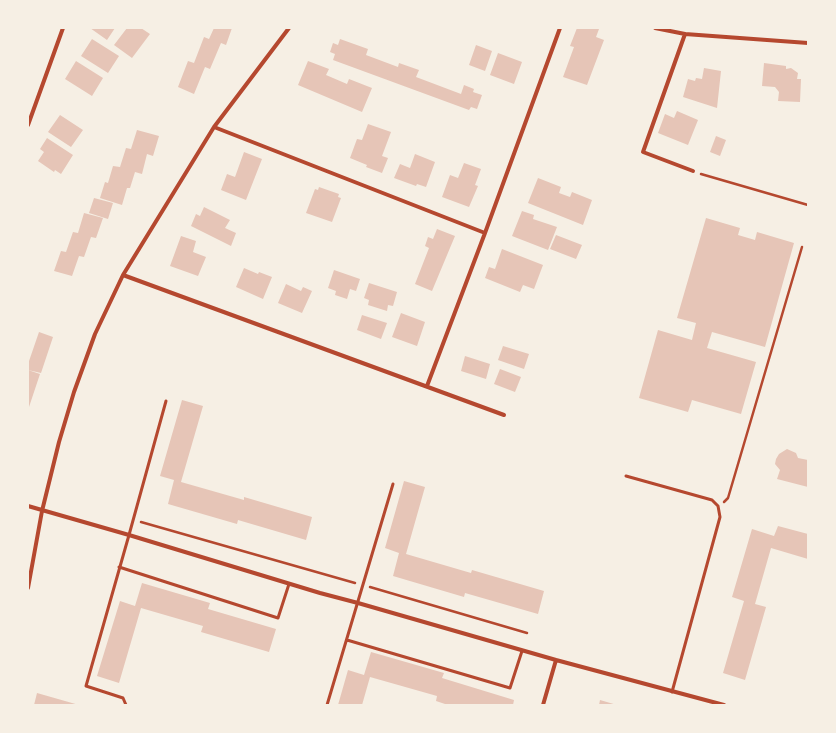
<!DOCTYPE html>
<style>
body{margin:0}
#map{position:relative;width:836px;height:733px;overflow:hidden;background:#f6efe4;font-family:Figtree,sans-serif}
canvas{display:block}
.frame{position:absolute;inset:0;border:29px solid #f6efe4;pointer-events:none}
</style>
<div id="map">
<canvas width="836" height="733"></canvas>
<div class="frame"></div>
</div>
<script>
const g = document.querySelector('canvas').getContext('2d');
g.lineJoin = 'round';
function paint(path, color) { g.fillStyle = color; g.fill(path, 'evenodd'); }
function trace(path, color, width, dash) { g.strokeStyle = color; g.lineWidth = width; g.lineCap = dash ? 'butt' : 'round'; g.setLineDash(dash || []); g.stroke(path); }
paint(new Path2D(`
 M 90,28 L 115,28 L 107,40 Z
 M 127,28 L 141,28 L 150,34 L 132,58 L 114,45 Z
 M 214,28 L 232,28 L 226,45 L 221,43 L 210,69 L 205,67 L 194,94 L 178,87 L 188,61 L 194,63 L 204,37 L 209,39 Z
 M 577,28 L 596,28 L 599,29 L 596,37 L 604,40 L 587,85 L 563,77 L 574,47 L 570,46 Z
 M 92,39 L 119,56 L 108,73 L 81,56 Z
 M 340,39 L 368,49 L 366,55 L 398,67 L 399,63 L 419,70 L 416,77 L 461,94 L 464,85 L 474,89 L 473,92 L 482,95 L 477,109 L 471,107 L 469,110 L 333,60 L 335,54 L 330,52 L 333,43 L 338,45 Z
 M 476,45 L 492,51 L 485,71 L 469,65 Z
 M 498,53 L 522,62 L 514,84 L 490,75 Z
 M 76,61 L 103,78 L 92,96 L 65,79 Z
 M 308,61 L 329,69 L 326,75 L 347,84 L 349,79 L 372,88 L 362,112 L 298,85 Z
 M 764,63 L 786,66 L 786,69 L 791,68 L 798,73 L 797,79 L 801,79 L 800,102 L 778,101 L 779,92 L 775,87 L 762,86 Z
 M 704,68 L 721,71 L 717,108 L 683,97 L 688,79 L 695,81 L 696,78 L 702,79 Z
 M 677,111 L 698,120 L 688,145 L 658,133 L 665,114 L 674,118 Z
 M 60,115 L 83,130 L 71,147 L 48,132 Z
 M 368,124 L 391,132 L 382,156 L 388,158 L 382,173 L 366,167 L 367,165 L 350,158 L 357,139 L 362,140 Z
 M 137,130 L 159,136 L 153,156 L 147,154 L 142,174 L 135,172 L 130,188 L 127,188 L 122,205 L 100,198 L 105,182 L 108,183 L 113,166 L 120,167 L 126,148 L 131,149 Z
 M 716,136 L 726,140 L 720,156 L 710,152 Z
 M 47,138 L 73,155 L 61,174 L 55,170 L 54,172 L 38,161 L 44,152 L 40,149 Z
 M 244,152 L 262,159 L 246,200 L 221,190 L 227,174 L 235,177 Z
 M 415,154 L 435,162 L 426,187 L 417,184 L 416,186 L 394,178 L 400,164 L 410,168 Z
 M 464,163 L 481,169 L 475,185 L 478,186 L 469,207 L 442,197 L 450,175 L 458,178 Z
 M 538,178 L 561,187 L 559,193 L 570,197 L 572,192 L 592,200 L 583,225 L 528,203 Z
 M 319,187 L 339,194 L 338,197 L 341,198 L 332,222 L 306,213 L 315,189 L 318,190 Z
 M 94,198 L 113,203 L 108,219 L 89,213 Z
 M 204,207 L 230,220 L 225,228 L 236,233 L 231,246 L 191,226 L 196,214 L 200,216 Z
 M 522,211 L 534,215 L 533,219 L 557,227 L 548,250 L 512,236 Z
 M 84,213 L 103,218 L 96,238 L 91,237 L 84,257 L 79,256 L 72,276 L 54,271 L 61,251 L 66,252 L 73,232 L 78,233 Z
 M 706,218 L 740,228 L 738,235 L 755,240 L 757,232 L 794,243 L 765,347 L 712,332 L 707,348 L 756,362 L 741,414 L 692,400 L 688,412 L 639,398 L 658,330 L 692,340 L 696,323 L 677,318 Z
 M 437,229 L 455,236 L 432,291 L 415,284 L 429,248 L 425,246 L 428,237 L 433,239 Z
 M 556,235 L 582,245 L 576,259 L 550,249 Z
 M 181,236 L 196,241 L 193,252 L 206,257 L 198,276 L 170,266 Z
 M 502,249 L 543,265 L 534,289 L 523,285 L 520,292 L 485,278 L 489,267 L 495,269 Z
 M 244,268 L 258,274 L 259,272 L 272,277 L 263,299 L 236,287 Z
 M 334,270 L 360,279 L 356,291 L 350,289 L 347,299 L 335,295 L 336,291 L 328,288 Z
 M 369,283 L 397,292 L 393,306 L 388,305 L 387,311 L 368,305 L 369,300 L 364,298 Z
 M 286,284 L 301,291 L 303,287 L 312,291 L 302,313 L 278,303 Z
 M 401,313 L 425,322 L 417,346 L 392,337 Z
 M 362,315 L 387,323 L 381,339 L 357,330 Z
 M 39,332 L 53,337 L 41,373 L 28,370 L 28,364 Z
 M 503,346 L 529,354 L 524,369 L 498,360 Z
 M 465,356 L 490,364 L 486,379 L 461,371 Z
 M 500,369 L 521,377 L 515,392 L 494,384 Z
 M 28,370 L 40,374 L 28,410 Z
 M 182,400 L 203,406 L 181,482 L 244,500 L 244,497 L 312,517 L 306,540 L 238,520 L 237,524 L 168,504 L 174,480 L 160,476 Z
 M 787,449 L 796,453 L 798,458 L 808,460 L 808,487 L 777,479 L 780,470 L 775,464 L 776,459 L 779,454 Z
 M 404,481 L 425,487 L 406,554 L 471,573 L 472,570 L 544,591 L 538,614 L 465,593 L 464,597 L 393,576 L 399,553 L 385,548 Z
 M 778,526 L 808,534 L 808,559 L 771,548 L 755,604 L 766,607 L 745,680 L 723,673 L 744,601 L 732,597 L 752,529 L 774,536 Z
 M 142,583 L 210,603 L 208,609 L 276,629 L 269,652 L 201,632 L 203,626 L 141,608 L 119,683 L 97,676 L 120,601 L 135,606 Z
 M 371,652 L 444,673 L 442,678 L 514,700 L 513,705 L 448,705 L 436,701 L 437,696 L 370,677 L 362,705 L 338,705 L 348,670 L 364,675 Z
 M 37,693 L 79,705 L 34,705 Z
 M 600,700 L 617,705 L 599,705 Z`), '#e6c5b7');
trace(new Path2D(`
 M 701,174 L 808,205
 M 724,502 L 728,498 L 802,247
 M 141,522 L 355,583
 M 370,587 L 527,633`), '#b5482f', 2.5);
trace(new Path2D(`
 M 626,476 L 712,500 L 718,506 L 720,517 L 672,692
 M 119,567 L 278,618 L 289,584
 M 347,640 L 510,688 L 522,651
 M 126,705 L 123,698 L 86,686 L 129,535 L 166,401
 M 327,705 L 393,484`), '#b5482f', 3);
trace(new Path2D(`
 M 655,28 L 685,34 L 808,43
 M 685,34 L 643,152 L 693,171
 M 28,125 L 63,28
 M 214,127 L 485,233
 M 123,275 L 504,415
 M 427,386 L 485,233 L 560,28
 M 28,506 L 129,535 L 320,593 L 358,603 L 556,660 L 724,705
 M 28,588 L 42,511 L 59,442 L 74,392 L 95,334 L 123,275 L 214,127 L 289,28
 M 543,705 L 556,660`), '#b5482f', 4);
</script>
